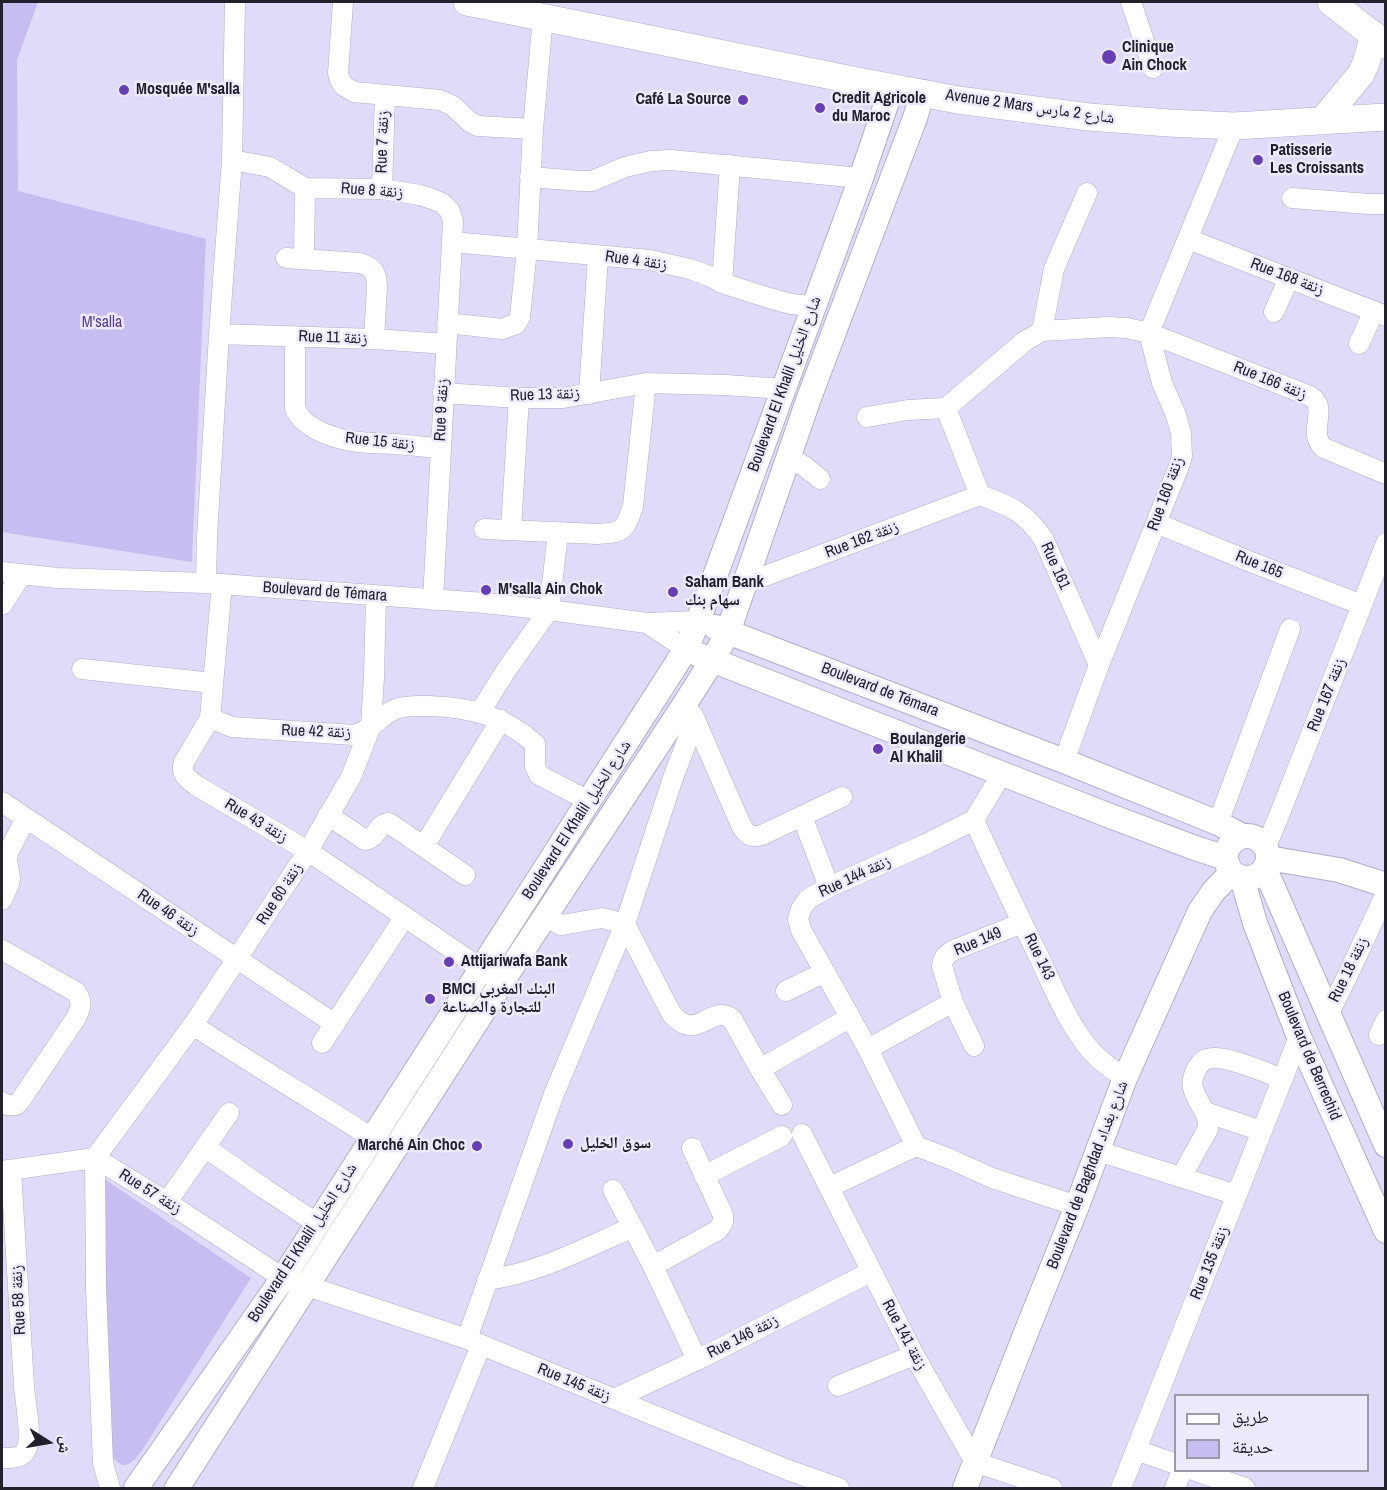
<!DOCTYPE html>
<meta charset="utf-8">
<style>
body{margin:0}
#map{position:relative;width:1387px;height:1490px;overflow:hidden;background:#e1dbfa;font-family:"Archivo Narrow","Noto Naskh Arabic",sans-serif}
canvas{display:block}
.frame{position:absolute;inset:0;border:3px solid #22202b;pointer-events:none}
.legend{position:absolute;left:1174px;top:1394px;width:195px;height:78px;box-sizing:border-box;background:#edeafd;border:2px solid #9c99a9;margin:0;padding:8px 10px;list-style:none;font-size:18px;color:#22202b}
.legend li{display:flex;align-items:center;gap:12px;height:30px}
.legend b{width:30px;border:2px solid #9c99a9}
.north{position:absolute;left:18px;top:1412px;width:60px;height:60px;-webkit-text-stroke:4px #edeafd;paint-order:stroke;rotate:101deg;font-size:16px;font-weight:700;line-height:24px;text-align:center;color:#22202b}
.north::after{content:'';display:block;margin:auto;width:21px;height:27px;background:#22202b;clip-path:polygon(50% 0,100% 100%,50% 72%,0 100%)}
</style>
<div id="map">
<canvas width="1387" height="1490"></canvas>
<div class="frame"></div>
<ul class="legend">
<li><b style="height:8px;background:#fff"></b>طريق</li>
<li><b style="height:16px;background:#c8bdf1"></b>حديقة</li>
</ul>
<div class="north">ش</div>
</div>
<script>
const g = document.querySelector('canvas').getContext('2d');
g.lineJoin = 'round';
function paint(path, color) { g.fillStyle = color; g.fill(path, 'evenodd'); }
function trace(path, color, width, dash) { g.strokeStyle = color; g.lineWidth = width; g.lineCap = dash ? 'butt' : 'round'; g.setLineDash(dash || []); g.stroke(path); }
function label(font, color, halo, rows, align = 'center') {
  g.font = font + ' "Archivo Narrow","Noto Naskh Arabic",sans-serif'; g.lineWidth = 5; g.setLineDash([]); g.textBaseline = 'middle'; g.strokeStyle = halo; g.fillStyle = color; for (const [text, x, y, turn = 0] of rows) {
    g.save(); g.translate(x, y); g.rotate((+turn || 0) * Math.PI / 180); g.textAlign = isNaN(turn) ? turn : align; if (halo) g.strokeText(text, 0, 0); g.fillText(text, 0, 0); g.restore();
  }
}
paint(new Path2D(`
 M 2,2 L 38,2 L 17,60 L 18,191 L 206,239 L 192,562 L 2,532 Z
 M 103,1178 L 251,1278 L 143,1449 C 131,1465 124,1473 110,1454 Z`), '#c8bdf1');
const minor = new Path2D(`
 M 343,2 L 338,73 L 340,80 L 344,86 L 354,92 L 440,100 L 453,106 L 470,122 L 478,126 L 533,129
 M 1131,2 L 1153,68
 M 232,160 L 270,167 L 305,188 L 382,189 L 420,195 L 432,199 L 442,203 L 450,211 L 453,221 L 452,242 L 433,600
 M 530,177 L 581,181 L 592,181 L 625,167 L 651,161 L 671,160 L 861,178
 M 382,189 L 385,95
 M 1292,198 L 1369,204 L 1386,204
 M 1188,239 L 1386,316
 M 452,242 L 650,260 L 690,269 L 709,276 L 722,283 L 769,298 L 791,304 L 813,306
 M 286,258 L 360,263 C 373,267 377,273 377,287 L 374,339
 M 304,259 L 305,188
 M 722,283 L 730,165
 M 1274,312 L 1289,278
 M 447,323 L 502,329 L 516,324 L 520,317 L 527,249 L 533,129 L 543,17
 M 1042,331 L 1054,269 L 1087,193
 M 219,334 L 374,339 L 446,344
 M 295,336 L 295,408 C 299,419 307,424 317,430 C 342,443 367,443 394,444 C 410,445 425,447 440,448
 M 1359,344 L 1374,311
 M 443,393 L 519,398 L 563,398 L 646,383 L 726,385 L 783,389
 M 589,394 L 598,256
 M 946,408 L 980,495
 M 867,417 L 908,410 L 946,408 L 1025,341 L 1042,331 L 1108,327 L 1127,328 L 1149,333 L 1310,396 C 1330,408 1306,433 1324,448 L 1386,474
 M 789,458 L 804,466 L 820,479
 M 980,495 C 1010,506 1026,512 1044,540 L 1099,665
 M 1156,523 L 1251,562 L 1362,605
 M 484,529 L 598,534 C 624,533 625,530 633,506 L 646,383
 M 511,529 L 519,398
 M 2,572 L 57,578 L 206,583 L 485,603 L 549,610 L 647,623 L 698,621
 M 206,583 L 207,537 L 219,334 L 232,160 L 235,2
 M 222,584 L 210,718 L 184,762 C 180,775 188,779 197,786 L 308,851 L 492,976
 M 744,584 L 980,495
 M 2,605 L 22,574
 M 647,623 L 686,649
 M 82,669 L 213,683
 M 480,712 L 507,669 L 549,610 L 558,533
 M 693,715 L 741,825 C 747,835 750,838 762,835 L 842,797
 M 210,718 L 232,727 L 354,735 C 371,731 380,715 396,709 C 406,705 418,706 429,706 C 469,707 505,716 535,744 L 535,766 L 539,775 L 589,801
 M 1064,761 L 1099,665 L 1179,466 L 1182,456 L 1181,433 L 1176,415 L 1162,383 L 1149,333 L 1234,126
 M 1002,773 L 974,820 L 926,844 L 829,887 L 808,899 L 801,909 L 798,919 L 801,930 L 868,1049 L 916,1146 L 950,1159 L 992,1178 L 1077,1206
 M 2,802 L 335,1024
 M 328,815 L 365,840 C 377,839 377,823 389,823 L 465,875
 M 802,816 L 829,887
 M 974,820 C 995,867 1017,912 1039,957 C 1053,986 1065,1017 1084,1042 C 1095,1058 1110,1068 1125,1078
 M 1218,823 L 1290,629
 M 424,846 L 501,720
 M 1266,847 L 1280,813 L 1362,605 L 1386,543
 M 2,900 L 9,884 L 10,878 L 7,860 L 8,853 L 26,818
 M 544,917 L 562,925 L 602,918 L 625,924 L 671,1013 C 697,1045 711,1002 732,1019 L 760,1069 L 782,1105
 M 2,950 L 76,992 C 83,1002 81,1008 76,1018 L 20,1101 L 16,1105 L 7,1105 L 2,1102
 M 786,991 L 825,972
 M 1328,1015 L 1346,979 L 1386,893
 M 193,1025 C 252,1064 313,1100 372,1138
 M 1379,1035 L 1386,1020
 M 322,1043 L 404,918
 M 974,1046 L 953,1002 L 942,966 C 943,957 946,955 954,950 L 1022,923
 M 868,1049 L 953,1002
 M 760,1069 L 849,1018
 M 1205,1112 L 1262,1131
 M 802,1134 L 914,1355 L 975,1462 L 1052,1488
 M 205,1147 L 265,1189 L 318,1224
 M 1098,1151 L 1237,1195
 M 2,1171 L 95,1158 L 167,1202 L 283,1278 L 467,1339 L 788,1470 L 839,1488
 M 704,1176 L 782,1136
 M 1181,1177 L 1208,1129 C 1210,1114 1198,1104 1194,1091 C 1191,1084 1193,1075 1197,1068 C 1199,1065 1203,1060 1207,1059 C 1223,1053 1266,1073 1283,1079
 M 830,1187 L 916,1146
 M 613,1190 L 653,1266 L 697,1360
 M 167,1202 L 229,1113
 M 653,1266 L 718,1230 L 723,1222 L 723,1215 L 692,1148
 M 487,1280 C 539,1273 585,1248 633,1227
 M 467,1339 L 554,1094 L 625,924 L 673,778 L 695,720
 M 838,1386 L 914,1355
 M 614,1399 L 697,1360 L 871,1272
 M 1136,1450 L 1176,1464
 M 2,1458 C 10,1458 22,1459 26,1450 C 33,1437 25,1401 24,1386 C 19,1314 15,1242 11,1170
 M 1193,1470 L 1245,1488
 M 110,1488 L 103,1463 L 96,1288 L 95,1158 L 193,1025 L 308,851 L 351,777 L 371,726 L 374,678 L 376,596
 M 423,1488 L 481,1345
 M 1121,1488 L 1299,1037
 M 1175,1488 L 1182,1470`);
const tertiary = new Path2D(`
 M 715,627 L 1064,761 L 1218,823 L 1242,836
 M 699,655 L 1105,814 L 1195,848 L 1226,858
 M1226 857a21 21 0 1 1 42 0a21 21 0 1 1-42 0Z
 M 1268,858 L 1339,870 L 1386,885
 M 1265,869 L 1386,1145
 M 1242,878 L 1255,923 L 1299,1037 L 1386,1231
 M 136,1488 L 283,1278 L 686,649 L 698,621 L 718,568 L 861,178 L 892,87
 M 177,1488 L 502,982 L 686,702 L 712,661 L 728,632 L 809,398 L 915,118 L 923,92
 M 965,1488 L 1029,1325 L 1077,1206 L 1125,1078 L 1200,911 L 1213,892 L 1232,872`);
const secondary = new Path2D(`
 M 467,2 L 852,80 L 958,100 L 1089,117 L 1169,123 L 1234,126 L 1386,117
 M 1331,2 L 1386,45
 M 1322,121 L 1361,74 L 1366,63 L 1374,35`);
trace(minor, '#b2acca', 21);
trace(tertiary, '#b2acca', 26);
trace(secondary, '#b2acca', 28);
trace(minor, '#fff', 20);
trace(tertiary, '#fff', 24);
trace(secondary, '#fff', 27);
for (const [x, y, r, color] of [
 [1109,57,8,"#673eb6"],
 [124,90,6,"#673eb6"],
 [743,100,6,"#673eb6"],
 [820,108,6,"#673eb6"],
 [1258,160,6,"#673eb6"],
 [486,590,6,"#673eb6"],
 [673,592,6,"#673eb6"],
 [878,749,6,"#673eb6"],
 [449,962,6,"#673eb6"],
 [430,999,6,"#673eb6"],
 [568,1144,6,"#673eb6"],
 [477,1146,6,"#673eb6"]
]) { const dot = new Path2D(); dot.arc(x, y, r, 0, 2 * Math.PI); g.fillStyle = color; g.fill(dot); trace(dot, '#edeafd', 2); }
label('bold 16px', '#22202b', '#edeafd', [
 ["Clinique",1122,48],
 ["Ain Chock",1122,66],
 ["Mosquée M'salla",136,90],
 ["Credit Agricole",832,99],
 ["du Maroc",832,117],
 ["Café La Source",731,100,"right"],
 ["Patisserie",1270,151],
 ["Les Croissants",1270,169],
 ["Saham Bank",685,583],
 ["سهام بنك",685,601],
 ["M'salla Ain Chok",498,590],
 ["Boulangerie",890,740],
 ["Al Khalil",890,758],
 ["Attijariwafa Bank",461,962],
 ["BMCI البنك المغربي",442,990],
 ["للتجارة والصناعة",442,1008],
 ["سوق الخليل",580,1144],
 ["Marché Ain Choc",465,1146,"right"]
], 'left');
label('16px', '#22202b', '#edeafd', [
 ["Avenue 2 Mars شارع 2 مارس",1030,107,8],
 ["Rue 7 زنقة",383,142,-88],
 ["Rue 8 زنقة",372,191,4],
 ["Rue 4 زنقة",636,261,8],
 ["Rue 168 زنقة",1287,277,21],
 ["Rue 11 زنقة",333,338,2],
 ["Rue 166 زنقة",1270,381,22],
 ["Boulevard El Khalil شارع الخليل",785,384,-70],
 ["Rue 13 زنقة",545,395,-2],
 ["Rue 9 زنقة",442,410,-87],
 ["Rue 15 زنقة",380,442,6],
 ["Rue 160 زنقة",1166,494,-70],
 ["Rue 162 زنقة",862,540,-21],
 ["Rue 165",1259,565,22],
 ["Rue 161",1055,566,66],
 ["Boulevard de Témara",325,592,4],
 ["Boulevard de Témara",880,690,21],
 ["Rue 167 زنقة",1327,695,-68],
 ["Rue 42 زنقة",316,732,2],
 ["Boulevard El Khalil شارع الخليل",577,820,-57],
 ["Rue 43 زنقة",256,821,31],
 ["Rue 144 زنقة",855,877,-25],
 ["Rue 60 زنقة",280,894,-57],
 ["Rue 46 زنقة",168,913,34],
 ["Rue 149",978,942,-23],
 ["Rue 143",1039,957,64],
 ["Rue 18 زنقة",1349,970,-64],
 ["Boulevard de Berrechid",1309,1056,67],
 ["Boulevard de Baghdad شارع بغداد",1088,1175,-69],
 ["Rue 57 زنقة",150,1192,32],
 ["Boulevard El Khalil شارع الخليل",303,1243,-57],
 ["Rue 135 زنقة",1210,1263,-68],
 ["Rue 58 زنقة",19,1300,-93],
 ["Rue 141 زنقة",904,1335,62],
 ["Rue 146 زنقة",743,1337,-27],
 ["Rue 145 زنقة",574,1383,22]
]);
label('16px', '#58408f', '#edeafd', [
 ["M'salla",102,323]
]);
</script>
